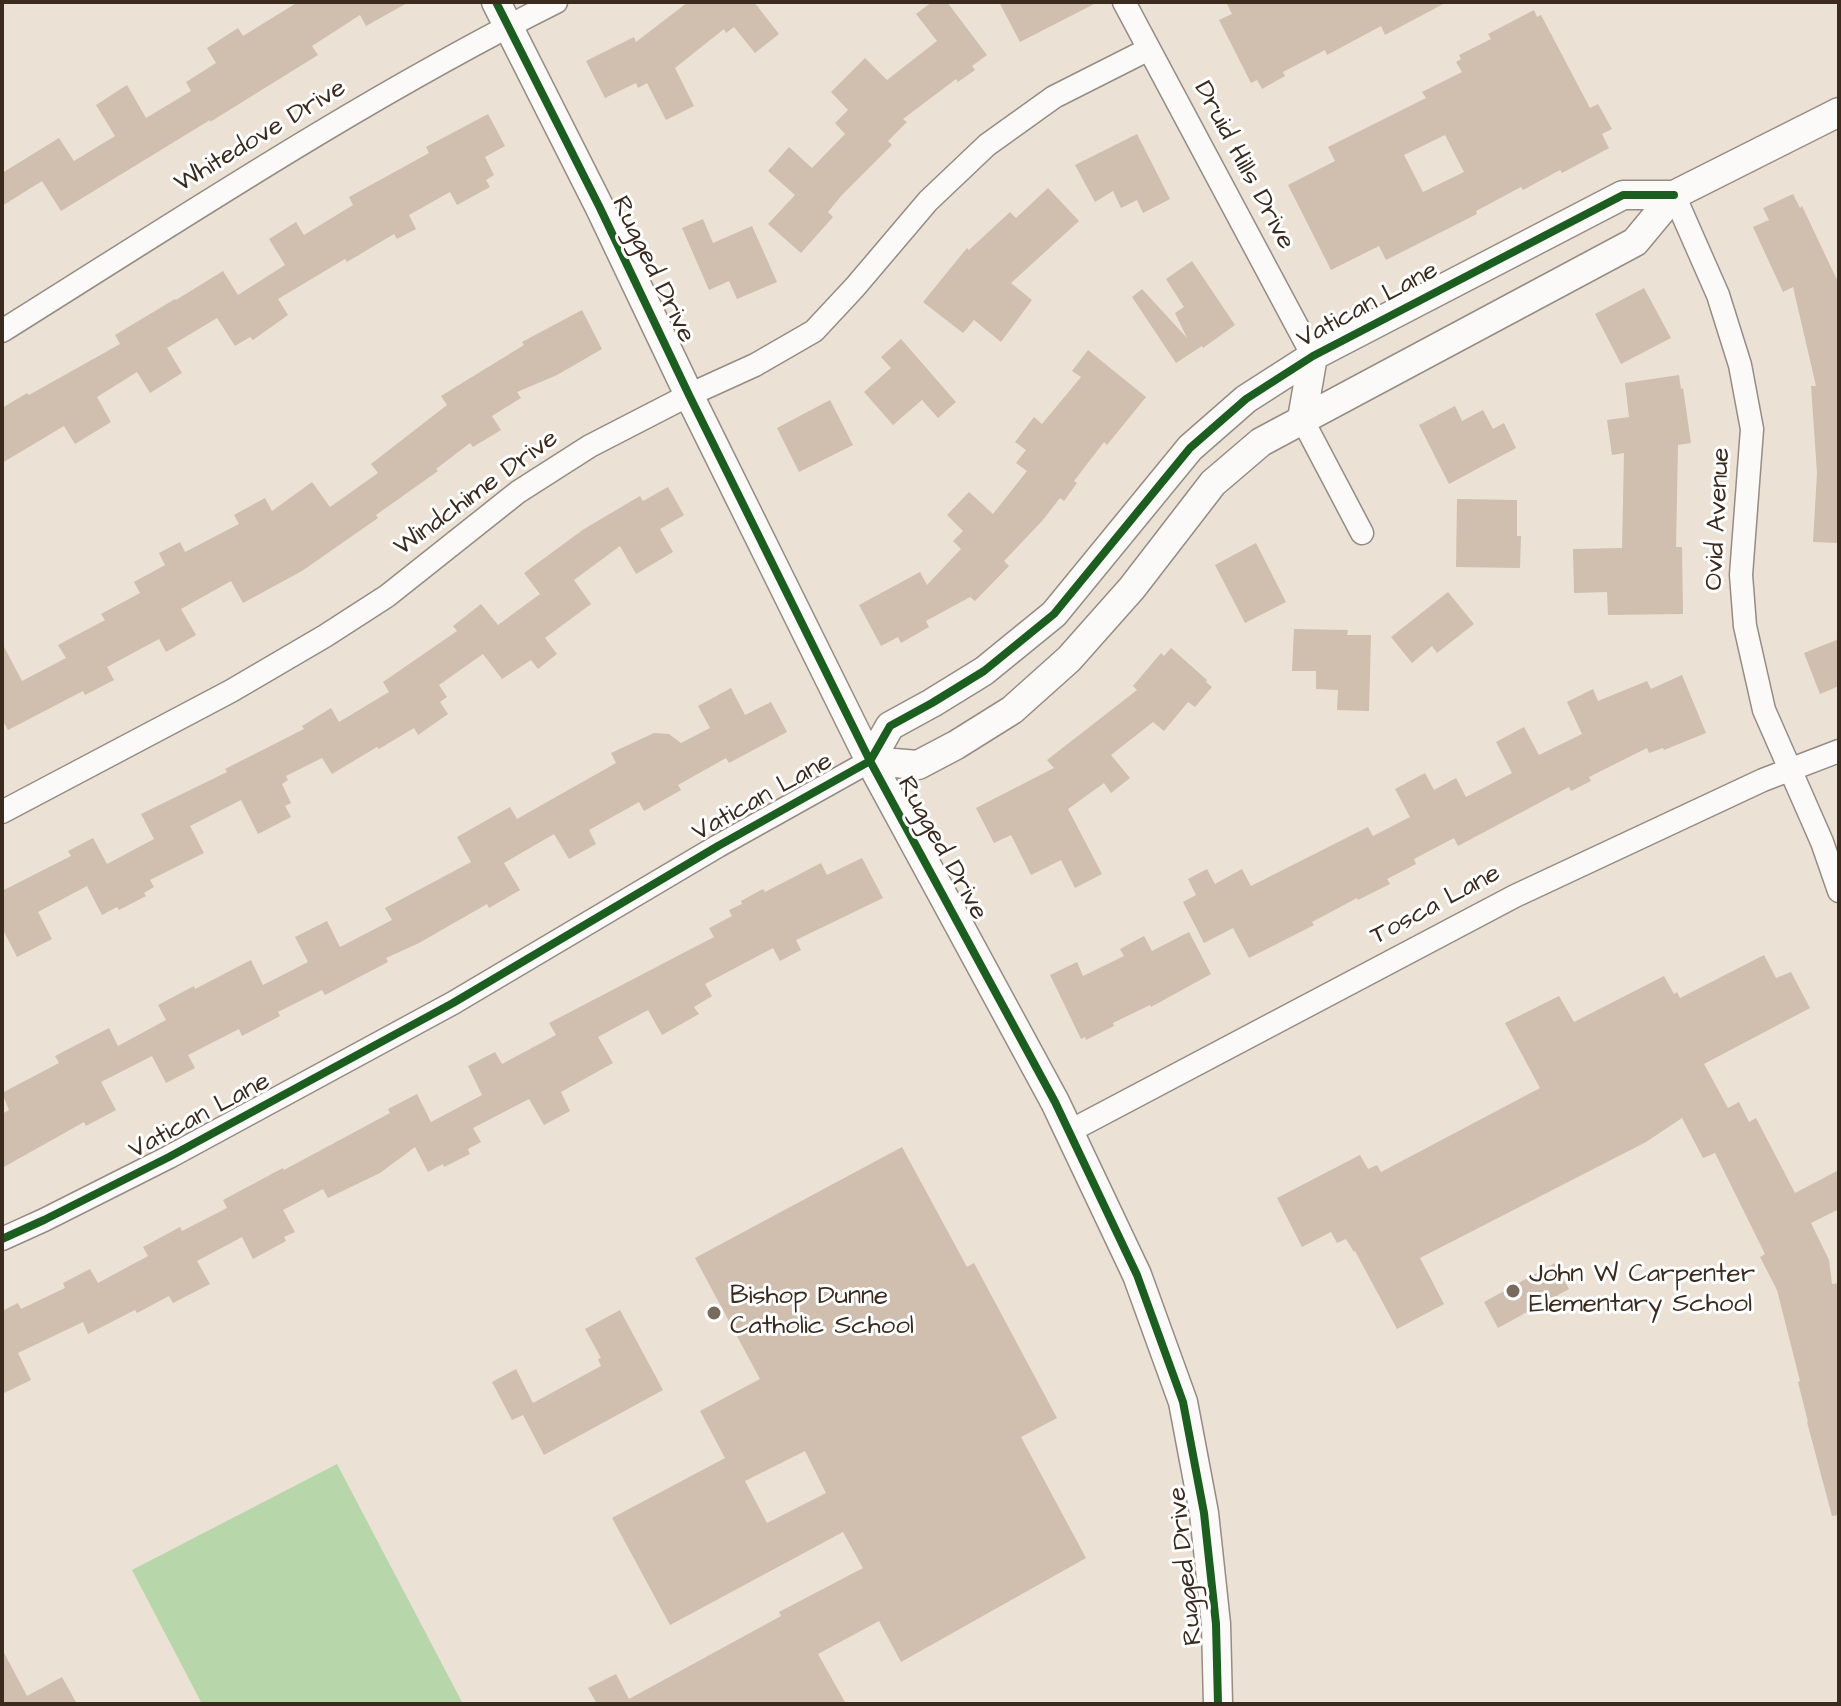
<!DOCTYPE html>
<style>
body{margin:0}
#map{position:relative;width:1841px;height:1706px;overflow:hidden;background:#ece1d5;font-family:"Architects Daughter",sans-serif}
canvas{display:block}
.frame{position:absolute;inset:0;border:4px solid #3b2a1e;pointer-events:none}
</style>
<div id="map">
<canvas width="1841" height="1706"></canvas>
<div class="frame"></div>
</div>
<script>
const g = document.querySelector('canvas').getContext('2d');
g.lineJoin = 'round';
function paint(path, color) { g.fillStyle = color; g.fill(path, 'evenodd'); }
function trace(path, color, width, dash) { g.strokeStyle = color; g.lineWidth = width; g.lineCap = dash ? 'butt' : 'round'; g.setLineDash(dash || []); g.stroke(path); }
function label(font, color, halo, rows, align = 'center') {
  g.font = font + ' "Architects Daughter",sans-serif'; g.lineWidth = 6; g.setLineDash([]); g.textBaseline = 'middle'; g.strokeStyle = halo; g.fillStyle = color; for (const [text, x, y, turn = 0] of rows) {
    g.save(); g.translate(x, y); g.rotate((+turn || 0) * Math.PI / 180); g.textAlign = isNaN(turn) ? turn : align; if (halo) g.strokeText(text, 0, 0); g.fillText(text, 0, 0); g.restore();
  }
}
paint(new Path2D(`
 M 337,1464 L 463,1704 L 202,1704 L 132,1570 Z`), '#b7d7aa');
paint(new Path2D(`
 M 298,2 L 409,2 L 366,26 L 360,15 L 312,46 L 318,55 L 210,122 L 210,120 L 61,211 L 42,181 L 2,206 L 2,173 L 59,138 L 74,161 L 115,136 L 96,105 L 127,85 L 146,118 L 191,91 L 186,82 L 216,63 L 207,48 L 238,28 L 243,36 Z
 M 688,2 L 754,2 L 779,34 L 755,53 L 734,27 L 726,33 L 724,29 L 675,68 L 694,106 L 666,120 L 647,83 L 638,88 L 636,83 L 605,98 L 586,61 L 634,37 L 636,42 Z
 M 932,2 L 947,2 L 987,55 L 972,66 L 975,70 L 958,82 L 956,79 L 903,119 L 907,122 L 888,141 L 892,145 L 842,195 L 828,212 L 833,217 L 801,253 L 768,224 L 795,195 L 768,171 L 789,147 L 812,168 L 845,134 L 835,123 L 848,110 L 831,92 L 865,58 L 887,80 L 937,41 L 916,14 Z
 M 999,2 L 1098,2 L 1020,42 Z
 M 1226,2 L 1447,2 L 1385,35 L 1381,26 L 1327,55 L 1325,50 L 1283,72 L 1285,76 L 1262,89 L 1257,80 L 1251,83 L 1219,20 L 1232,14 Z
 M 1534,10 L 1537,17 L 1541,15 L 1590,108 L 1598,104 L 1612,129 L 1602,134 L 1609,148 L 1562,173 L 1560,170 L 1523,190 L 1521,187 L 1476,211 L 1477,214 L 1386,260 L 1379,246 L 1331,270 L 1288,185 L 1335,161 L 1328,147 L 1426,98 L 1422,92 L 1462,72 L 1456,62 L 1461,59 L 1459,55 L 1491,39 L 1488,34 ZM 1445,135 L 1464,172 L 1423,192 L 1404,155 Z
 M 488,114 L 505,146 L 485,157 L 494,175 L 486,180 L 490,187 L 457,205 L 450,192 L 409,215 L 416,229 L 397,239 L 394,234 L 347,262 L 345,259 L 278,299 L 288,315 L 253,340 L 250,337 L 235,346 L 217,318 L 167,348 L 182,373 L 150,393 L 137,372 L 97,397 L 111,422 L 75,444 L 64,426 L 2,463 L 2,408 L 27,393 L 29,395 L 120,344 L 115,335 L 175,299 L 176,300 L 223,271 L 238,295 L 285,265 L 269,239 L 296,222 L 304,235 L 353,205 L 349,197 L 429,153 L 426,147 Z
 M 1137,134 L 1170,199 L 1143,213 L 1137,200 L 1121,208 L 1113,191 L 1095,202 L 1075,165 Z
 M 1048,188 L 1079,221 L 1011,283 L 1032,300 L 1001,342 L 974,320 L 963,333 L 923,302 L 967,248 L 969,250 L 1010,212 L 1016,218 Z
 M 1793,194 L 1800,208 L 1802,206 L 1839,284 L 1839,543 L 1813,542 L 1817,473 L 1811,386 L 1816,386 L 1793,287 L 1783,292 L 1753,227 L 1769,220 L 1763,208 Z
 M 703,219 L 713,243 L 752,226 L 777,282 L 737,299 L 729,281 L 709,290 L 682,228 Z
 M 1192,261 L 1235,325 L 1203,348 L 1202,346 L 1176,363 L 1132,297 L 1142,289 L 1187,338 L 1175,313 L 1184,307 L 1166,279 Z
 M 1644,288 L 1671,338 L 1621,364 L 1595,314 Z
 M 582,310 L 602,349 L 557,375 L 517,392 L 521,398 L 492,416 L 501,430 L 473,447 L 470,443 L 436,469 L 438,471 L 376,515 L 378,518 L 302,571 L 243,603 L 231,581 L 181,609 L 196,635 L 166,652 L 159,639 L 107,667 L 114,680 L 85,695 L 83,691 L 8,730 L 2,719 L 2,643 L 22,681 L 66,658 L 58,645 L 105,620 L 101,614 L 140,593 L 134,582 L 165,565 L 159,553 L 180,542 L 185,552 L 239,524 L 234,515 L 265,498 L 272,511 L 312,482 L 330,507 L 378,473 L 371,464 L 447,405 L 441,396 L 524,345 L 522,342 Z
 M 901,339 L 956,402 L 938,418 L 922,400 L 893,425 L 864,392 L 891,368 L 881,357 Z
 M 1088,350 L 1146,397 L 1107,445 L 1104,442 L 1074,481 L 1077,483 L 1064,501 L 1060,498 L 1042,521 L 1004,561 L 1009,566 L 975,601 L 970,597 L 926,621 L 929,627 L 901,643 L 898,637 L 881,646 L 859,605 L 920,572 L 927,585 L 961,549 L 953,541 L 963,531 L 947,515 L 969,492 L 993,514 L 1027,471 L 1016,463 L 1026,450 L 1015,442 L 1034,417 L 1042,424 L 1081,377 L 1072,371 Z
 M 1679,375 L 1681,389 L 1683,388 L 1691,443 L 1678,445 L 1676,547 L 1682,547 L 1683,614 L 1608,615 L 1607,592 L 1574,593 L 1573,549 L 1622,548 L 1624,453 L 1612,455 L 1607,420 L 1629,417 L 1625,383 Z
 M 830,400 L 853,445 L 799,472 L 777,428 Z
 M 1455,406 L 1462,421 L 1483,410 L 1493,429 L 1504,423 L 1516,448 L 1449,484 L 1419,425 Z
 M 668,487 L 684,515 L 660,529 L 673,552 L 636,574 L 620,546 L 574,580 L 591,604 L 545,638 L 557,654 L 538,669 L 531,660 L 502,679 L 483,654 L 439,685 L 447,697 L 440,702 L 448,714 L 418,735 L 414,728 L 379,749 L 377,747 L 332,774 L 322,758 L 286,776 L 288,780 L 282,784 L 291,803 L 285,806 L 291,817 L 258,834 L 241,800 L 190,826 L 204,853 L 150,880 L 154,887 L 144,893 L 146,896 L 119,910 L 117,907 L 102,915 L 87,886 L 38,912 L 52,939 L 17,957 L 2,928 L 2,891 L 71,856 L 68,851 L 93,838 L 107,864 L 154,839 L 141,814 L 227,772 L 225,769 L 304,729 L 302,726 L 331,708 L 339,722 L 389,692 L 383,682 L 457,631 L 453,626 L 481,604 L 498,625 L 540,594 L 524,573 L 584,529 L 640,496 L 643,501 Z
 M 1457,499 L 1517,500 L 1517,536 L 1521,536 L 1520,568 L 1456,567 Z
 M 1256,543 L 1286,602 L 1245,623 L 1215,565 Z
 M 1448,592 L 1474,624 L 1437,653 L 1432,646 L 1412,663 L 1391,637 Z
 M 1294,629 L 1348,630 L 1347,635 L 1371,635 L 1369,711 L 1337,710 L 1338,690 L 1316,689 L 1316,671 L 1292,671 Z
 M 1839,639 L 1839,686 L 1820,694 L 1804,653 Z
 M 1171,648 L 1207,680 L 1206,682 L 1212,687 L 1195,707 L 1188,702 L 1164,731 L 1153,722 L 1111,755 L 1130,778 L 1111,793 L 1104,783 L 1068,809 L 1102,874 L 1075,888 L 1061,860 L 1031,875 L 1011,835 L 994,843 L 976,808 L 1054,768 L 1047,760 L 1137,690 L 1133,686 L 1161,653 L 1164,656 Z
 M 1682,675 L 1706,733 L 1664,750 L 1663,748 L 1649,753 L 1647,748 L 1589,777 L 1591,781 L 1571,791 L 1569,787 L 1458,846 L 1454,838 L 1414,859 L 1416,864 L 1387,879 L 1390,884 L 1358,900 L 1357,898 L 1312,922 L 1314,925 L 1249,958 L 1233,928 L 1204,943 L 1183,902 L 1196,895 L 1188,879 L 1207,869 L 1215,884 L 1242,869 L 1251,886 L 1368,827 L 1373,836 L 1410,817 L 1395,789 L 1425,773 L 1434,790 L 1456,778 L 1466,797 L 1512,773 L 1496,742 L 1524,727 L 1539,755 L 1582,734 L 1567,702 L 1593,689 L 1598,701 L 1647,681 L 1651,689 Z
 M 731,688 L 745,715 L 771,702 L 787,732 L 729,763 L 726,758 L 678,785 L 681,790 L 644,811 L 639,802 L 589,830 L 596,844 L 569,859 L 554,834 L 504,863 L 520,890 L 489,908 L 487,904 L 419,943 L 386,958 L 388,962 L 325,995 L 322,990 L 278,1012 L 280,1016 L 242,1036 L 239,1029 L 188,1055 L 195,1068 L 166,1083 L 152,1056 L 101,1082 L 116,1110 L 86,1126 L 84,1122 L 2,1168 L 2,1114 L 9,1110 L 2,1093 L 59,1063 L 55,1056 L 109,1028 L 118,1046 L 166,1020 L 158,1005 L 194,986 L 195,989 L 251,960 L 263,985 L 308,962 L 295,937 L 327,921 L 340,947 L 392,920 L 385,908 L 471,862 L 457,837 L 510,807 L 517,819 L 616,763 L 611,753 L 654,733 L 669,734 L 681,743 L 710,728 L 698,706 Z
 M 862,858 L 883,898 L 796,940 L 801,950 L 780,961 L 773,948 L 705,984 L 712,996 L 694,1007 L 699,1014 L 662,1035 L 648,1010 L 598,1037 L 613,1063 L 561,1092 L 570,1111 L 544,1125 L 529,1099 L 473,1128 L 481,1142 L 468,1149 L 470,1154 L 444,1167 L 443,1164 L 428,1172 L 415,1147 L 380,1173 L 328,1198 L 323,1189 L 283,1210 L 295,1232 L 284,1237 L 286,1241 L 253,1259 L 242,1237 L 197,1261 L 210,1284 L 173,1303 L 169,1296 L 137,1313 L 135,1310 L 88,1334 L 83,1322 L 18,1353 L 31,1380 L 2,1394 L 2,1311 L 18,1303 L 21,1309 L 65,1288 L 63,1283 L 90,1269 L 98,1283 L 148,1256 L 143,1247 L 180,1227 L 182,1231 L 227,1208 L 223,1200 L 283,1168 L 284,1170 L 390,1113 L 388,1109 L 417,1094 L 431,1122 L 482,1095 L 468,1066 L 495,1052 L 502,1064 L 556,1035 L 549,1023 L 714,937 L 709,928 L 732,916 L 729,910 L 742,904 L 741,901 L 763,889 L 765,892 L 821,863 L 827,875 Z
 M 1189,932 L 1211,974 L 1151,1007 L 1150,1005 L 1113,1023 L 1114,1026 L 1086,1040 L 1085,1037 L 1081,1039 L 1050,975 L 1077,962 L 1083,976 L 1124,956 L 1120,949 L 1144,936 L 1152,951 Z
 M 1764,955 L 1776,978 L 1791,972 L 1810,1008 L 1704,1064 L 1728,1108 L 1739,1102 L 1749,1122 L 1756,1118 L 1795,1193 L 1839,1170 L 1839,1209 L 1811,1223 L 1829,1260 L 1832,1284 L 1839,1283 L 1839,1515 L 1832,1516 L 1807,1422 L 1808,1422 L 1798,1382 L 1800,1381 L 1777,1290 L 1760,1257 L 1765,1254 L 1715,1153 L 1703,1158 L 1682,1118 L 1646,1142 L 1420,1258 L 1444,1304 L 1397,1329 L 1355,1251 L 1354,1252 L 1346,1239 L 1337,1243 L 1331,1232 L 1302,1247 L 1277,1198 L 1360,1155 L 1368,1169 L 1377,1165 L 1381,1172 L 1540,1088 L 1505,1023 L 1559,996 L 1574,1022 L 1664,976 L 1674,994 L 1677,992 L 1680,998 Z
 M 902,1147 L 967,1267 L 974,1263 L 1057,1418 L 1021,1437 L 1086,1558 L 901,1662 L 879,1621 L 818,1654 L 846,1704 L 597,1704 L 588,1688 L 616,1674 L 629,1699 L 781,1616 L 779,1612 L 863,1568 L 843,1532 L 670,1625 L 612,1518 L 725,1458 L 700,1411 L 760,1379 L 695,1258 ZM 805,1451 L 826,1493 L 767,1523 L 745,1481 Z
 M 1555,1263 L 1569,1289 L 1498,1328 L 1484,1302 Z
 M 620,1310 L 663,1390 L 544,1455 L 523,1415 L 512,1420 L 492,1382 L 516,1369 L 533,1403 L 601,1366 L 598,1359 L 601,1358 L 585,1329 Z
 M 2,1649 L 27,1696 L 62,1677 L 77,1704 L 2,1704 Z`), '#d0beae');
const minor = new Path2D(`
 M 1124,2 L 1313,356
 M 1674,195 L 1718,295 L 1740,365 L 1752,429 L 1741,575 L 1745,626 L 1764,710 L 1822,842 L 1839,891
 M 2,331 C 184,217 364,98 556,2
 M 1302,419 L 1362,533
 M 2,812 L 231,691 L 325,636 L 387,596 L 518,492 L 590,446 L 689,395 L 755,365 L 814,331 L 855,287 L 928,201 L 987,145 L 1054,97 L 1149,49
 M 1070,1131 L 1515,896 L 1763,780 L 1839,751
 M 2,1239 L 44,1220 L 169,1157 L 453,1003 L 718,846 L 870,761`);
const tertiary = new Path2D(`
 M 496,2 L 600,208 L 689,395 L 870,761 L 1055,1102 L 1137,1275 L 1183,1402 L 1204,1513 L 1216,1624 L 1218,1704
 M 1674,195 L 1623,195 L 1313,356 L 1246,399 L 1190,448 L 1054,614 L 984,671 L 932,703 L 890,726 L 870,761 L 918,765 L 956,745 L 1012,710 L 1069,659 L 1132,588 L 1213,483 L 1261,442 L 1635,242 L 1674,195 L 1839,112
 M 1302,419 L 1313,356`);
trace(minor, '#958c84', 25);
trace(tertiary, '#958c84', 31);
trace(minor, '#fcfaf9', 22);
trace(tertiary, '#fcfaf9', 28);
trace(new Path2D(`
 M 496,2 L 600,208 L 689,395 L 870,761 L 1055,1102 L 1137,1275 L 1183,1402 L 1204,1513 L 1216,1624 L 1218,1704
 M 2,1239 L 44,1220 L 169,1157 L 453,1003 L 718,846 L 870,761 L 890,726 L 932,703 L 984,671 L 1054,614 L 1190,448 L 1246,399 L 1313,356 L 1623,195 L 1674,195`), '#1b5e20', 8);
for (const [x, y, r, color] of [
 [1513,1291,8,"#796a5e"],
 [714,1313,8,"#796a5e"]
]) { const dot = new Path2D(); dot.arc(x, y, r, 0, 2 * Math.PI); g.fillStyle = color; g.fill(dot); trace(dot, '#fff', 3); }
label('26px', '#3b2a1e', '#fff', [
 ["Whitedove Drive",261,137,-31],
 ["Druid Hills Drive",1243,166,62],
 ["Rugged Drive",652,270,64],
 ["Vatican Lane",1368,306,-28],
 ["Windchime Drive",477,494,-36],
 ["Ovid Avenue",1719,519,-87],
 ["Vatican Lane",763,798,-29],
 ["Rugged Drive",941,849,61],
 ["Tosca Lane",1436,906,-28],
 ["Vatican Lane",200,1117,-28],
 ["Rugged Drive",1187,1566,-96]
]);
label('26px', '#3b2a1e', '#fff', [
 ["John W Carpenter",1529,1276],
 ["Elementary School",1529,1306],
 ["Bishop Dunne",730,1298],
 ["Catholic School",730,1328]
], 'left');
</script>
